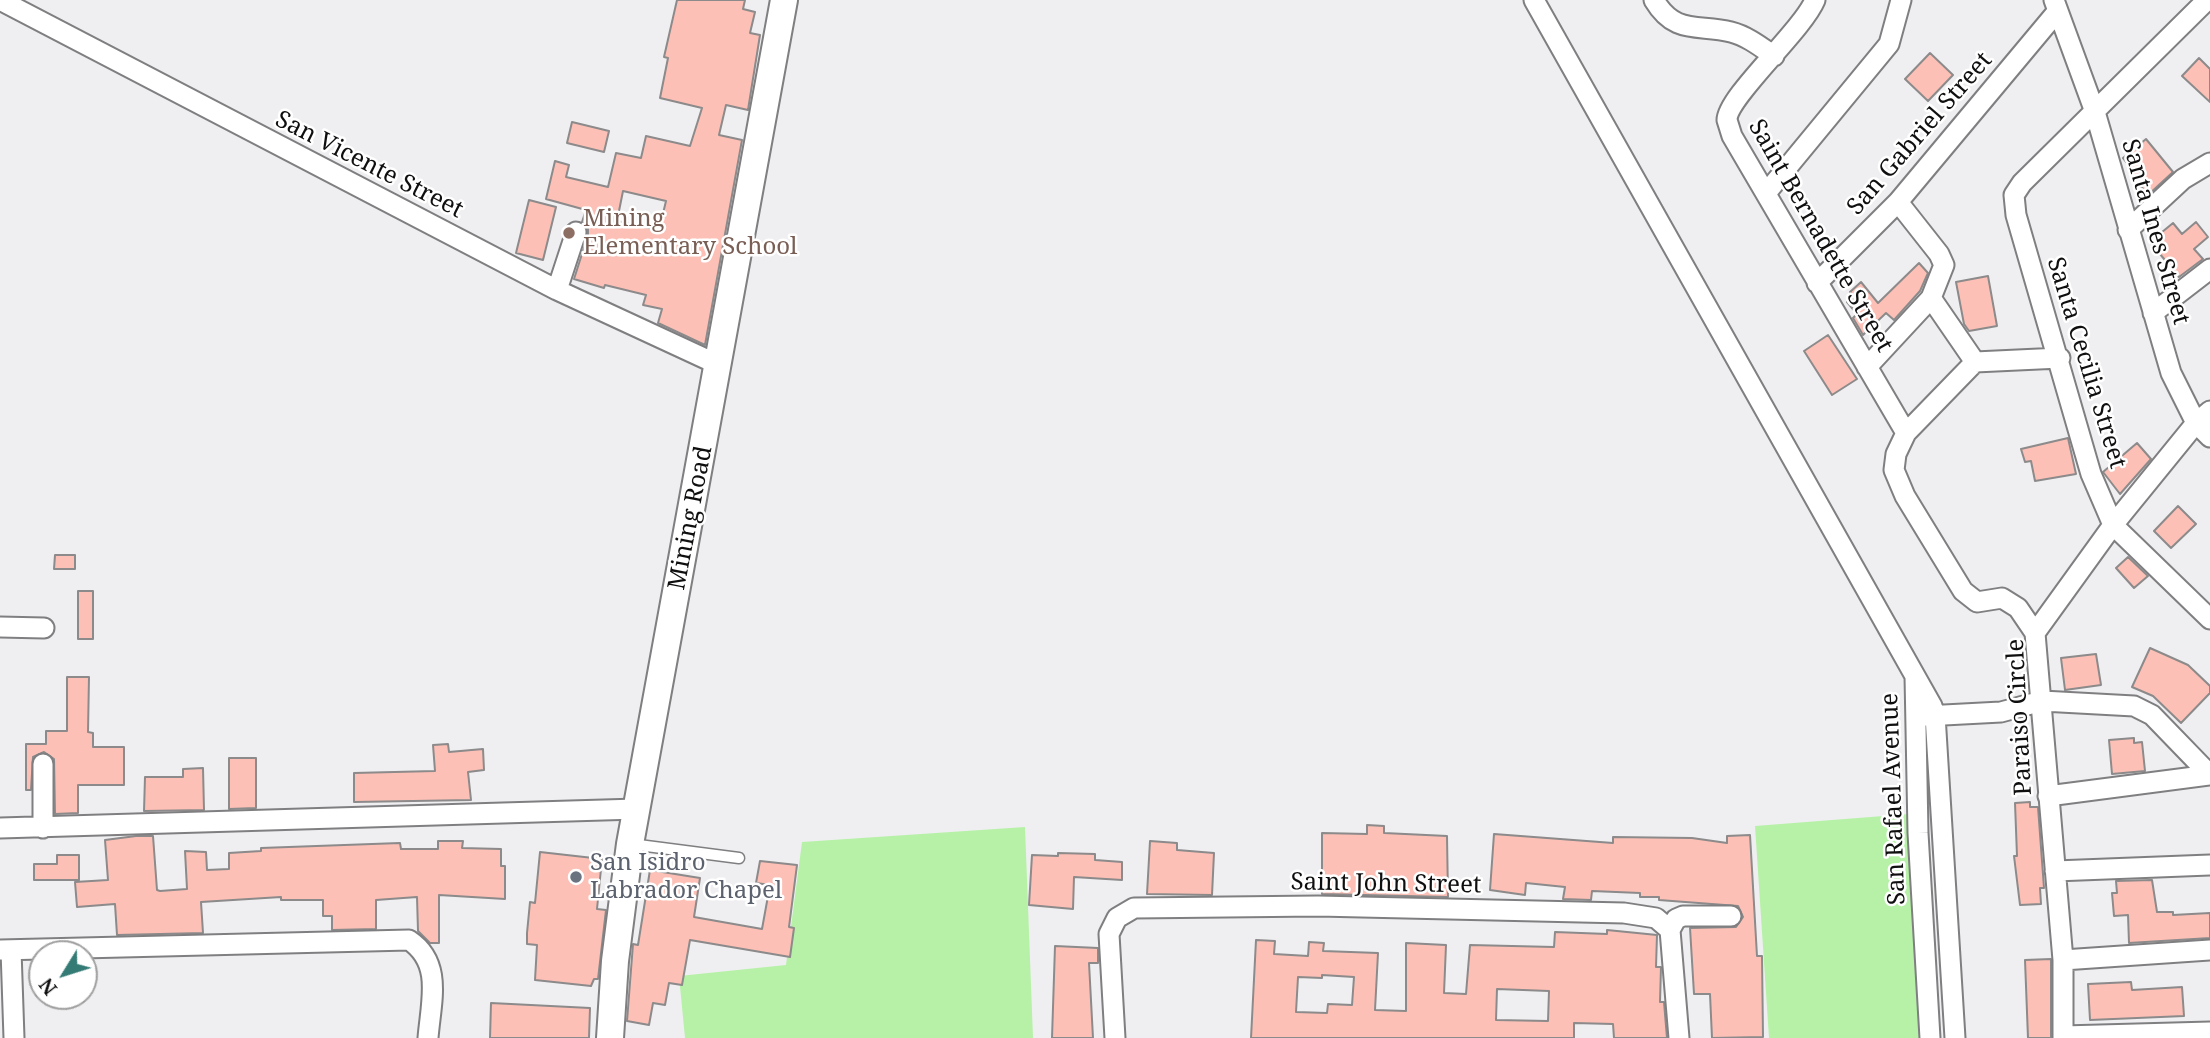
<!DOCTYPE html>
<style>
body{margin:0}
#map{position:relative;width:2210px;height:1038px;overflow:hidden;background:#efeff1;font-family:"Noto Serif",serif}
canvas{display:block}
.north{position:absolute;left:28px;top:940px;width:70px;height:70px;box-sizing:border-box;background:#fff;border:2px solid #9f9f9f;border-radius:50%;rotate:232deg;font-size:19px;font-weight:700;line-height:28px;text-align:center;color:#0f0f10}
.north::after{content:'';display:block;margin:auto;width:24px;height:32px;background:#347b75;clip-path:polygon(50% 0,100% 100%,50% 72%,0 100%)}
</style>
<div id="map">
<canvas width="2210" height="1038"></canvas>
<div class="north">N</div>
</div>
<script>
const g = document.querySelector('canvas').getContext('2d');
g.lineJoin = 'round';
function paint(path, color) { g.fillStyle = color; g.fill(path, 'evenodd'); }
function trace(path, color, width, dash) { g.strokeStyle = color; g.lineWidth = width; g.lineCap = dash ? 'butt' : 'round'; g.setLineDash(dash || []); g.stroke(path); }
function label(font, color, halo, rows, align = 'center') {
  g.font = font + ' "Noto Serif",serif'; g.lineWidth = 5; g.setLineDash([]); g.textBaseline = 'middle'; g.strokeStyle = halo; g.fillStyle = color; for (const [text, x, y, turn = 0] of rows) {
    g.save(); g.translate(x, y); g.rotate((+turn || 0) * Math.PI / 180); g.textAlign = isNaN(turn) ? turn : align; if (halo) g.strokeText(text, 0, 0); g.fillText(text, 0, 0); g.restore();
  }
}
paint(new Path2D(`
 M 1909,814 L 1922,1038 L 1769,1038 L 1755,826 Z
 M 1025,827 L 1033,1038 L 685,1038 L 679,976 L 786,965 L 802,842 Z`), '#b6f1a7');
const building = new Path2D(`
 M 677,0 L 745,0 L 743,9 L 755,12 L 750,33 L 760,35 L 748,110 L 726,105 L 719,135 L 742,140 L 705,345 L 658,323 L 662,309 L 643,305 L 646,295 L 605,285 L 604,288 L 574,279 L 588,235 L 588,229 L 582,222 L 586,210 L 546,199 L 555,161 L 569,165 L 566,177 L 608,187 L 616,153 L 641,158 L 646,136 L 690,146 L 702,108 L 660,98 L 668,58 L 664,57 ZM 623,191 L 666,201 L 659,230 L 617,221 Z
 M 1930,53 L 1953,75 L 1928,101 L 1905,79 Z
 M 2199,58 L 2210,69 L 2210,102 L 2182,76 Z
 M 572,122 L 609,131 L 604,152 L 567,143 Z
 M 2146,139 L 2173,172 L 2148,195 L 2129,172 L 2132,169 L 2123,158 Z
 M 529,200 L 556,207 L 543,260 L 516,253 Z
 M 2196,222 L 2208,237 L 2194,249 L 2203,259 L 2179,277 L 2150,242 L 2173,223 L 2182,234 Z
 M 1919,263 L 1928,273 L 1920,291 L 1894,320 L 1886,313 L 1863,335 L 1853,318 L 1857,314 L 1847,302 L 1854,296 L 1850,292 L 1861,282 L 1878,303 Z
 M 1988,276 L 1997,326 L 1969,331 L 1964,324 L 1956,282 Z
 M 1828,335 L 1857,379 L 1832,395 L 1804,351 Z
 M 2068,438 L 2076,474 L 2035,481 L 2031,461 L 2025,462 L 2021,449 Z
 M 2137,443 L 2151,459 L 2120,494 L 2103,472 Z
 M 2178,506 L 2196,524 L 2171,548 L 2154,531 Z
 M 55,555 L 75,555 L 75,569 L 54,569 Z
 M 2128,557 L 2148,576 L 2134,588 L 2116,568 Z
 M 78,591 L 93,591 L 93,639 L 78,639 Z
 M 2150,648 L 2188,665 L 2210,686 L 2210,693 L 2181,723 L 2153,696 L 2132,687 Z
 M 2096,654 L 2101,685 L 2065,690 L 2061,658 Z
 M 67,677 L 89,677 L 88,732 L 93,733 L 93,747 L 124,747 L 124,785 L 78,785 L 78,813 L 55,814 L 54,759 L 44,752 L 33,757 L 31,790 L 26,790 L 26,744 L 46,744 L 46,731 L 67,731 Z
 M 2134,738 L 2134,743 L 2142,742 L 2145,771 L 2112,774 L 2109,740 Z
 M 448,744 L 449,752 L 483,749 L 484,770 L 468,772 L 471,800 L 354,802 L 354,773 L 435,771 L 433,745 Z
 M 229,758 L 256,758 L 256,808 L 229,809 Z
 M 203,768 L 204,810 L 144,811 L 145,777 L 183,777 L 183,769 Z
 M 2030,802 L 2030,807 L 2038,807 L 2044,888 L 2040,888 L 2041,904 L 2020,905 L 2014,856 L 2017,856 L 2015,803 Z
 M 1367,825 L 1384,826 L 1384,833 L 1447,836 L 1448,897 L 1322,894 L 1322,833 L 1367,834 Z
 M 1494,834 L 1613,843 L 1613,837 L 1692,838 L 1727,843 L 1727,836 L 1750,835 L 1757,956 L 1762,956 L 1763,1037 L 1712,1038 L 1710,994 L 1694,994 L 1690,928 L 1736,927 L 1743,917 L 1738,906 L 1659,900 L 1659,897 L 1640,897 L 1640,893 L 1592,891 L 1591,900 L 1563,899 L 1565,887 L 1526,883 L 1525,895 L 1490,890 Z
 M 136,836 L 153,836 L 157,890 L 160,891 L 187,889 L 185,851 L 206,852 L 207,870 L 229,869 L 229,853 L 261,851 L 261,848 L 400,843 L 401,849 L 438,849 L 438,841 L 463,841 L 462,848 L 501,849 L 501,866 L 505,866 L 505,899 L 439,895 L 439,943 L 430,943 L 418,931 L 417,897 L 376,900 L 376,929 L 332,930 L 332,916 L 323,916 L 323,900 L 281,900 L 281,897 L 201,902 L 203,933 L 117,935 L 115,904 L 77,907 L 75,882 L 108,880 L 105,840 Z
 M 1150,841 L 1177,843 L 1177,850 L 1214,853 L 1212,895 L 1147,894 Z
 M 540,852 L 602,859 L 597,909 L 606,910 L 598,979 L 594,979 L 591,986 L 535,980 L 537,945 L 527,944 L 527,933 L 530,902 L 535,903 Z
 M 1058,853 L 1095,854 L 1095,860 L 1122,862 L 1122,880 L 1074,877 L 1073,909 L 1029,905 L 1032,855 L 1058,856 Z
 M 57,855 L 79,855 L 79,880 L 34,880 L 34,864 L 57,864 Z
 M 760,861 L 797,865 L 789,927 L 794,928 L 790,957 L 690,940 L 682,985 L 669,983 L 665,1005 L 653,1003 L 649,1025 L 627,1021 L 633,944 L 638,945 L 650,870 L 700,878 L 694,917 L 762,929 L 770,885 L 756,883 Z
 M 2152,880 L 2157,912 L 2173,912 L 2173,915 L 2210,913 L 2210,938 L 2129,943 L 2128,915 L 2114,916 L 2112,893 L 2117,893 L 2116,881 Z
 M 1607,930 L 1657,935 L 1656,967 L 1661,967 L 1660,1002 L 1664,1002 L 1667,1038 L 1614,1038 L 1613,1024 L 1574,1023 L 1574,1038 L 1251,1038 L 1256,940 L 1275,941 L 1274,954 L 1308,956 L 1309,942 L 1324,943 L 1323,951 L 1378,953 L 1375,1010 L 1406,1011 L 1406,943 L 1446,945 L 1444,993 L 1466,994 L 1470,945 L 1554,947 L 1555,932 L 1607,934 ZM 1322,975 L 1354,977 L 1352,1005 L 1328,1004 L 1327,1013 L 1296,1012 L 1298,977 L 1322,978 ZM 1497,989 L 1549,991 L 1548,1021 L 1496,1020 Z
 M 1055,946 L 1098,948 L 1098,963 L 1089,963 L 1093,1038 L 1052,1038 Z
 M 2051,959 L 2051,1038 L 2028,1038 L 2025,960 Z
 M 2131,982 L 2132,990 L 2182,987 L 2184,1016 L 2090,1020 L 2088,984 Z
 M 491,1003 L 590,1008 L 589,1038 L 490,1038 Z`);
paint(building, '#fdc0b6');
trace(building, '#8c8a8a', 2);
const lane = new Path2D(`
 M 631,844 L 739,858`);
const street = new Path2D(`
 M 0,0 L 557,290 L 719,365
 M 1534,0 L 1932,706 L 1935,715 L 1955,1038
 M 1654,0 C 1675,35 1697,24 1731,32 C 1747,36 1761,47 1774,56
 M 1815,0 C 1802,31 1727,97 1727,120 L 1732,136 L 1906,433
 M 2054,0 L 2095,112 L 2171,373 L 2196,423 L 2210,437
 M 2207,0 L 2022,183 L 2014,195 L 2016,215 L 2091,474 L 2113,525 L 2210,619
 M 1767,192 L 1889,44 L 1901,0
 M 1898,202 L 1939,254 L 1944,265 L 1931,298 L 1975,362
 M 2128,230 L 2183,179 L 2210,163
 M 1817,283 L 1898,202 L 2056,13
 M 557,290 L 576,232
 M 2153,313 L 2210,269
 M 1867,367 L 1931,298
 M 0,627 L 44,628
 M 2035,633 L 2018,608 L 2002,598 L 1977,602 L 1963,591 L 1905,496 L 1894,470 L 1896,454 L 1906,433 L 1975,362 L 2060,358
 M 1915,676 L 1918,833 L 1930,1038
 M 1925,716 L 2001,712 L 2042,701 L 2134,706 L 2152,715 L 2210,775
 M 43,764 L 43,828
 M 2048,796 L 2210,775
 M 0,828 L 637,809
 M 2055,871 L 2210,865
 M 1670,930 L 1679,1038
 M 1670,930 L 1676,919 L 1683,916 L 1731,916
 M 0,950 L 409,940 C 443,963 431,1001 428,1038
 M 11,950 L 14,1038
 M 2063,960 L 2210,950
 M 2063,1036 L 2210,1032
 M 1115,1038 L 1109,934 L 1117,918 L 1134,908 L 1318,906 L 1624,913 L 1656,918 L 1670,930
 M 2063,1038 L 2063,960 L 2035,633 L 2113,525 L 2196,423 L 2210,411`);
const secondary = new Path2D(`
 M 610,1038 L 615,961 L 630,844 L 784,0`);
trace(lane, '#7f7f81', 13);
trace(street, '#7f7f81', 23);
trace(secondary, '#7f7f81', 30);
trace(lane, '#fff', 10);
trace(street, '#fff', 19);
trace(secondary, '#fff', 26);
for (const [x, y, r, color] of [
 [569,233,7,"#8d6e63"],
 [576,877,7,"#6b7280"]
]) { const dot = new Path2D(); dot.arc(x, y, r, 0, 2 * Math.PI); g.fillStyle = color; g.fill(dot); trace(dot, '#fff', 2.5); }
label('24px', '#0f0f10', '#fff', [
 ["San Gabriel Street",1920,134,-49],
 ["San Vicente Street",369,165,27],
 ["Santa Ines Street",2155,232,74],
 ["Saint Bernadette Street",1820,236,60],
 ["Santa Cecilia Street",2086,363,73],
 ["Mining Road",691,518,-79],
 ["Paraiso Circle",2020,717,-93],
 ["San Rafael Avenue",1894,799,-92],
 ["Saint John Street",1386,884,1]
]);
label('24px', '#785e54', '#fff', [
 ["Mining",583,219],
 ["Elementary School",583,247]
], 'left');
label('24px', '#5b616d', '#fff', [
 ["San Isidro",590,863],
 ["Labrador Chapel",590,891]
], 'left');
</script>
